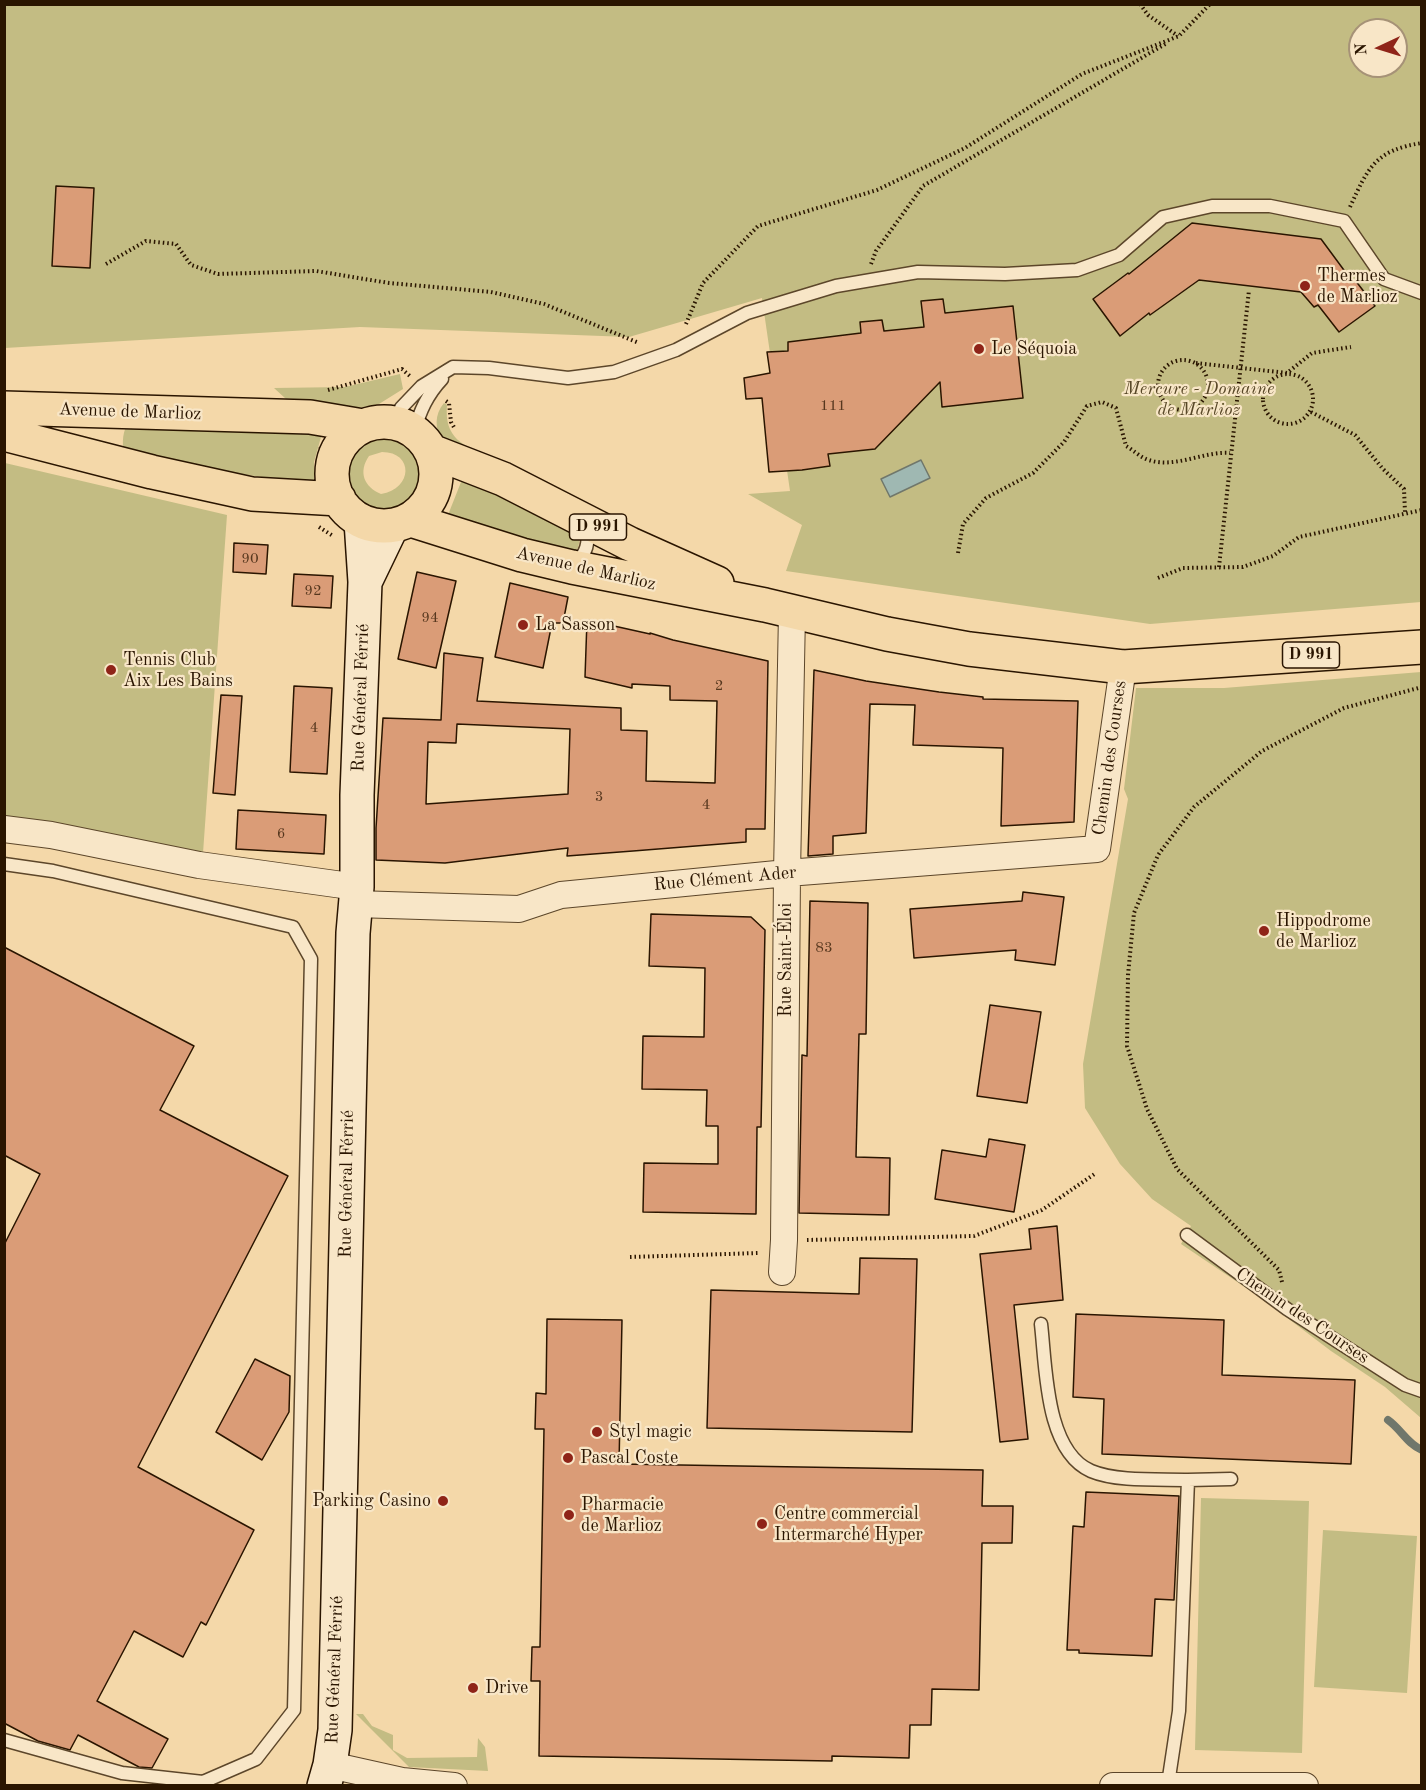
<!DOCTYPE html>
<meta charset="utf-8">
<style>
body{margin:0}
#map{position:relative;width:1426px;height:1790px;overflow:hidden;background:#f4d8a9;font-family:"Old Standard TT",serif}
canvas{display:block}
.frame{position:absolute;inset:0;border:6px solid #2a1500;pointer-events:none}
.north{position:absolute;left:1348px;top:18px;width:60px;height:60px;box-sizing:border-box;background:#f8e6c7;border:2px solid #a69277;border-radius:50%;rotate:266deg;font-size:16px;font-weight:700;line-height:24px;text-align:center;color:#2a1500}
.north::after{content:'';display:block;margin:auto;width:21px;height:27px;background:#8f2418;clip-path:polygon(50% 0,100% 100%,50% 72%,0 100%)}
</style>
<div id="map">
<canvas width="1426" height="1790"></canvas>
<div class="frame"></div>
<div class="north">N</div>
</div>
<script>
const g = document.querySelector('canvas').getContext('2d');
g.lineJoin = 'round';
function paint(path, color) { g.fillStyle = color; g.fill(path, 'evenodd'); }
function trace(path, color, width, dash) { g.strokeStyle = color; g.lineWidth = width; g.lineCap = dash ? 'butt' : 'round'; g.setLineDash(dash || []); g.stroke(path); }
function label(font, color, halo, rows, align = 'center') {
  g.font = font + ' "Old Standard TT",serif'; g.lineWidth = 4.5; g.setLineDash([]); g.textBaseline = 'middle'; g.strokeStyle = halo; g.fillStyle = color; for (const [text, x, y, turn = 0] of rows) {
    g.save(); g.translate(x, y); g.rotate((+turn || 0) * Math.PI / 180); g.textAlign = isNaN(turn) ? turn : align; if (halo) g.strokeText(text, 0, 0); g.fillText(text, 0, 0); g.restore();
  }
}
paint(new Path2D(`
 M 5,5 L 1421,5 L 1421,602 L 1150,624 L 786,571 L 802,525 L 748,494 L 790,491 L 762,298 L 629,337 L 360,327 L 5,348 ZM 1360,30 L 1396,30 L 1396,66 L 1360,66 Z
 M 400,374 L 403,389 L 379,404 L 358,408 L 286,399 L 274,388 L 345,387 Z
 M 444,403 L 447,405 C 444,439 463,444 489,459 L 442,442 C 435,428 434,415 444,403 Z
 M 130,419 L 323,430 L 314,462 L 314,485 L 124,456 C 122,441 122,432 130,419 Z
 M 384,438 C 402,440 415,450 418,469 C 419,475 420,482 417,488 C 415,494 407,500 401,504 C 372,521 344,495 351,464 C 352,457 355,448 362,444 C 368,440 376,439 384,438 ZM 382,452 C 414,452 413,489 381,494 C 364,487 358,472 369,456 Z
 M 5,463 L 227,515 L 203,853 L 5,820 Z
 M 463,477 L 576,530 L 580,538 L 578,548 L 572,556 L 446,520 Z
 M 1421,672 L 1421,1418 L 1385,1387 L 1331,1351 L 1261,1298 L 1181,1244 L 1191,1226 L 1152,1199 L 1120,1164 L 1085,1108 L 1083,1064 L 1128,799 L 1124,789 L 1136,688 L 1224,688 Z
 M 1201,1498 L 1309,1501 L 1302,1753 L 1195,1750 Z
 M 1323,1530 L 1417,1536 L 1407,1693 L 1314,1687 Z
 M 356,1714 L 363,1714 L 372,1726 L 393,1735 L 393,1750 L 407,1758 L 477,1757 L 478,1738 L 485,1747 L 488,1771 L 409,1767 Z`), '#c3bc83');
const water = new Path2D(`
 M 921,460 L 930,478 L 890,497 L 881,479 Z`);
paint(water, '#9fb8b2');
trace(water, '#70776b', 1.5);
trace(new Path2D(`
 M 1388,1420 C 1401,1429 1407,1444 1422,1450`), '#70776b', 8);
const building = new Path2D(`
 M 56,186 L 94,188 L 90,268 L 52,266 Z
 M 1192,223 L 1321,239 L 1352,281 L 1355,280 L 1375,306 L 1339,332 L 1318,305 L 1314,307 L 1301,292 L 1199,280 L 1150,315 L 1149,313 L 1120,336 L 1093,299 L 1128,273 L 1129,274 Z
 M 943,299 L 945,313 L 1013,306 L 1023,398 L 942,407 L 940,382 L 875,449 L 828,454 L 830,466 L 802,470 L 769,472 L 762,398 L 746,399 L 744,378 L 770,373 L 767,352 L 788,351 L 788,342 L 861,333 L 860,322 L 882,320 L 884,331 L 924,327 L 921,301 Z
 M 234,543 L 268,545 L 266,574 L 233,572 Z
 M 417,572 L 456,581 L 436,668 L 398,659 Z
 M 294,574 L 333,576 L 331,608 L 292,606 Z
 M 510,583 L 568,597 L 563,623 L 552,623 L 543,668 L 495,657 Z
 M 587,620 L 650,634 L 650,633 L 673,640 L 768,661 L 765,829 L 746,829 L 746,842 L 633,851 L 567,856 L 568,848 L 445,863 L 376,860 L 376,828 L 383,718 L 441,720 L 444,653 L 483,658 L 477,701 L 621,708 L 621,730 L 647,731 L 646,781 L 715,783 L 717,701 L 670,700 L 670,686 L 632,684 L 632,688 L 585,677 ZM 457,724 L 570,729 L 568,794 L 426,804 L 428,742 L 456,743 Z
 M 814,670 L 866,681 L 939,692 L 983,697 L 983,699 L 1078,701 L 1074,822 L 1001,826 L 1003,748 L 913,745 L 915,705 L 870,704 L 866,833 L 833,836 L 833,854 L 808,856 Z
 M 294,686 L 332,688 L 327,774 L 290,772 Z
 M 221,695 L 242,696 L 235,795 L 213,793 Z
 M 238,810 L 326,815 L 324,854 L 236,849 Z
 M 1023,892 L 1064,897 L 1055,965 L 1015,960 L 1016,950 L 914,958 L 910,909 L 1022,901 Z
 M 810,901 L 868,903 L 866,1034 L 859,1034 L 856,1157 L 890,1158 L 889,1215 L 799,1213 L 802,1055 L 807,1056 Z
 M 651,914 L 751,917 L 765,930 L 761,1127 L 757,1127 L 756,1214 L 643,1212 L 644,1163 L 718,1164 L 718,1126 L 706,1126 L 707,1090 L 642,1089 L 643,1036 L 704,1037 L 705,968 L 649,966 Z
 M 4,947 L 194,1046 L 160,1110 L 288,1176 L 138,1467 L 254,1530 L 206,1625 L 201,1622 L 183,1657 L 134,1631 L 97,1701 L 168,1739 L 152,1768 L 139,1767 L 78,1735 L 70,1750 L 38,1741 L 4,1723 L 4,1245 L 40,1174 L 4,1155 Z
 M 990,1005 L 1041,1012 L 1027,1103 L 977,1096 Z
 M 989,1139 L 1025,1145 L 1014,1212 L 935,1199 L 942,1150 L 986,1157 Z
 M 1057,1226 L 1063,1300 L 1014,1305 L 1028,1439 L 1000,1442 L 980,1254 L 1031,1249 L 1029,1229 Z
 M 860,1258 L 917,1259 L 912,1432 L 707,1428 L 711,1290 L 859,1294 Z
 M 1076,1314 L 1224,1320 L 1222,1375 L 1355,1380 L 1351,1464 L 1102,1454 L 1104,1399 L 1073,1397 Z
 M 547,1319 L 622,1320 L 619,1464 L 983,1470 L 982,1506 L 1013,1506 L 1012,1543 L 982,1543 L 979,1690 L 932,1689 L 931,1725 L 910,1725 L 909,1758 L 832,1756 L 832,1761 L 539,1756 L 540,1681 L 531,1681 L 532,1647 L 540,1647 L 544,1429 L 535,1429 L 536,1393 L 546,1394 Z
 M 255,1359 L 290,1376 L 289,1412 L 262,1460 L 216,1432 Z
 M 1086,1492 L 1179,1496 L 1174,1600 L 1155,1599 L 1152,1656 L 1079,1653 L 1079,1650 L 1067,1650 L 1073,1526 L 1084,1527 Z`);
paint(building, '#da9c77');
trace(building, '#2a1500', 1.5);
const lane = new Path2D(`
 M 398,424 L 401,408 L 422,386 L 453,367 L 489,368 L 568,378 L 614,372 L 676,350 L 747,313 L 836,286 L 918,272 L 1005,274 L 1077,270 L 1119,255 L 1163,217 L 1212,206 L 1270,206 L 1344,221 L 1384,279 L 1422,293
 M 414,432 C 420,411 427,395 442,379
 M 575,564 C 587,553 589,543 587,527
 M 4,864 L 53,871 L 293,927 L 311,959 L 294,1710 L 256,1759 L 203,1782 L 122,1773 L 4,1740
 M 1187,1235 L 1287,1309 L 1405,1385 L 1422,1391
 M 1041,1324 C 1046,1366 1045,1451 1091,1471 C 1117,1482 1160,1479 1188,1480 L 1179,1711 L 1168,1784
 M 1188,1480 L 1231,1479`);
const street = new Path2D(`
 M 4,829 L 51,835 L 199,865 L 357,887
 M 355,904 L 519,909 L 561,895 L 787,873 L 1097,849 L 1123,667
 M 782,1272 L 784,1240 L 787,873 L 792,613
 M 330,1765 L 402,1781 L 454,1786
 M 1113,1786 L 1305,1786`);
const secondary = new Path2D(`
 M 366,580 L 392,526
 M 324,1786 L 330,1765 L 335,1730 L 353,933 L 357,887 L 357,795 L 365,582 L 361,521`);
const primary = new Path2D(`
 M 4,408 L 310,417 L 363,426
 M332 474a52 52 0 1 1 104 0a52 52 0 1 1-104 0Z
 M 4,434 L 152,472 L 252,494 L 339,499
 M 431,451 L 503,479 L 630,544 L 717,583
 M 411,520 L 522,555 L 572,567 L 765,605 L 887,634 L 969,649 L 1123,667 L 1422,647`);
trace(lane, '#5c462a', 15);
trace(street, '#5c462a', 28);
trace(secondary, '#2a1500', 36);
trace(primary, '#2a1500', 36);
trace(new Path2D(`
 M 1140,4 L 1148,15 L 1178,36
 M 1350,207 C 1368,168 1375,150 1422,143
 M 106,264 L 146,241 L 176,244 L 191,265 L 218,274 L 316,271 L 389,283 L 491,292 L 544,304 L 639,343
 M 871,264 L 876,251 L 923,186 L 1167,43
 M 686,324 L 703,283 L 758,226 L 877,190 L 965,148 L 1082,74 L 1179,36 L 1210,4
 M1158 385a25 25 0 1 1 50 0a25 25 0 1 1-50 0Z
 M 1196,363 L 1287,373 L 1312,353 L 1351,347
 M1263 399a25 25 0 1 1 50 0a25 25 0 1 1-50 0Z
 M 328,390 L 402,369 L 410,376
 M 446,401 L 449,403 L 451,422 L 455,429
 M 1311,412 L 1355,435 L 1383,469 L 1404,489 L 1405,512
 M 317,471 L 321,446
 M 319,527 L 333,536
 M 958,553 L 963,524 L 986,498 L 1033,473 L 1064,442 L 1087,406 L 1102,402 L 1116,408 L 1126,446 C 1133,450 1139,456 1146,459 C 1174,470 1202,451 1230,453
 M 1219,567 L 1249,290
 M 1158,578 L 1183,568 L 1243,567 L 1273,556 L 1299,537 L 1422,510
 M 807,1240 L 974,1236 L 1042,1210 L 1096,1173
 M 630,1257 L 759,1253
 M 1282,1282 L 1279,1270 L 1177,1169 L 1147,1109 L 1127,1046 L 1128,975 L 1134,913 L 1158,855 L 1194,807 L 1262,751 L 1344,708 L 1422,687`), '#2a1500', 4, [1.5, 3]);
trace(lane, '#f8e6c7', 12);
trace(street, '#f8e6c7', 26);
trace(secondary, '#f8e6c7', 33);
trace(primary, '#f4d8a9', 33);
for (const [x, y, r, color] of [
 [1305,286,6,"#8f2418"],
 [979,349,6,"#8f2418"],
 [523,625,6,"#8f2418"],
 [111,670,6,"#8f2418"],
 [1264,931,6,"#8f2418"],
 [597,1432,6,"#8f2418"],
 [568,1458,6,"#8f2418"],
 [443,1501,6,"#8f2418"],
 [569,1515,6,"#8f2418"],
 [762,1524,6,"#8f2418"],
 [473,1688,6,"#8f2418"]
]) { const dot = new Path2D(); dot.arc(x, y, r, 0, 2 * Math.PI); g.fillStyle = color; g.fill(dot); trace(dot, '#f8e6c7', 2); }
label('15px', '#56371e', null, [
 ["111",833,406],
 ["90",250,559],
 ["92",313,591],
 ["94",430,618],
 ["2",719,686],
 ["4",314,728],
 ["3",599,797],
 ["4",706,805],
 ["6",281,834],
 ["83",824,948]
]);
for (const [x, y, w] of [
 [598,527,57],
 [1311,655,57]
]) { const box = new Path2D(); box.roundRect(x - w / 2, y - 13, w, 26, 4.5); g.fillStyle = '#f8e6c7'; g.fill(box); trace(box, '#2a1500', 1.5); }
label('bold 16px', '#2a1500', null, [
 ["D 991",598,527],
 ["D 991",1311,655]
]);
label('18px', '#2a1500', '#f8e6c7', [
 ["Thermes",1317,276],
 ["de Marlioz",1317,297],
 ["Le Séquoia",991,349],
 ["La Sasson",535,625],
 ["Tennis Club",123,660],
 ["Aix Les Bains",123,681],
 ["Hippodrome",1276,921],
 ["de Marlioz",1276,942],
 ["Styl magic",609,1432],
 ["Pascal Coste",580,1458],
 ["Parking Casino",431,1501,"right"],
 ["Pharmacie",581,1505],
 ["de Marlioz",581,1526],
 ["Centre commercial",774,1514],
 ["Intermarché Hyper",774,1535],
 ["Drive",485,1688]
], 'left');
label('italic 18px', '#584727', '#f8e6c7', [
 ["Mercure - Domaine",1199,389],
 ["de Marlioz",1199,410]
]);
label('18px', '#2a1500', '#f8e6c7', [
 ["Avenue de Marlioz",130,412,2],
 ["Avenue de Marlioz",586,569,13],
 ["Rue Général Férrié",361,698,-88],
 ["Chemin des Courses",1110,758,-82],
 ["Rue Clément Ader",725,879,-5],
 ["Rue Saint-Éloi",786,960,-90],
 ["Rue Général Férrié",347,1184,-89],
 ["Chemin des Courses",1302,1316,34],
 ["Rue Général Férrié",335,1670,-88]
]);
</script>
